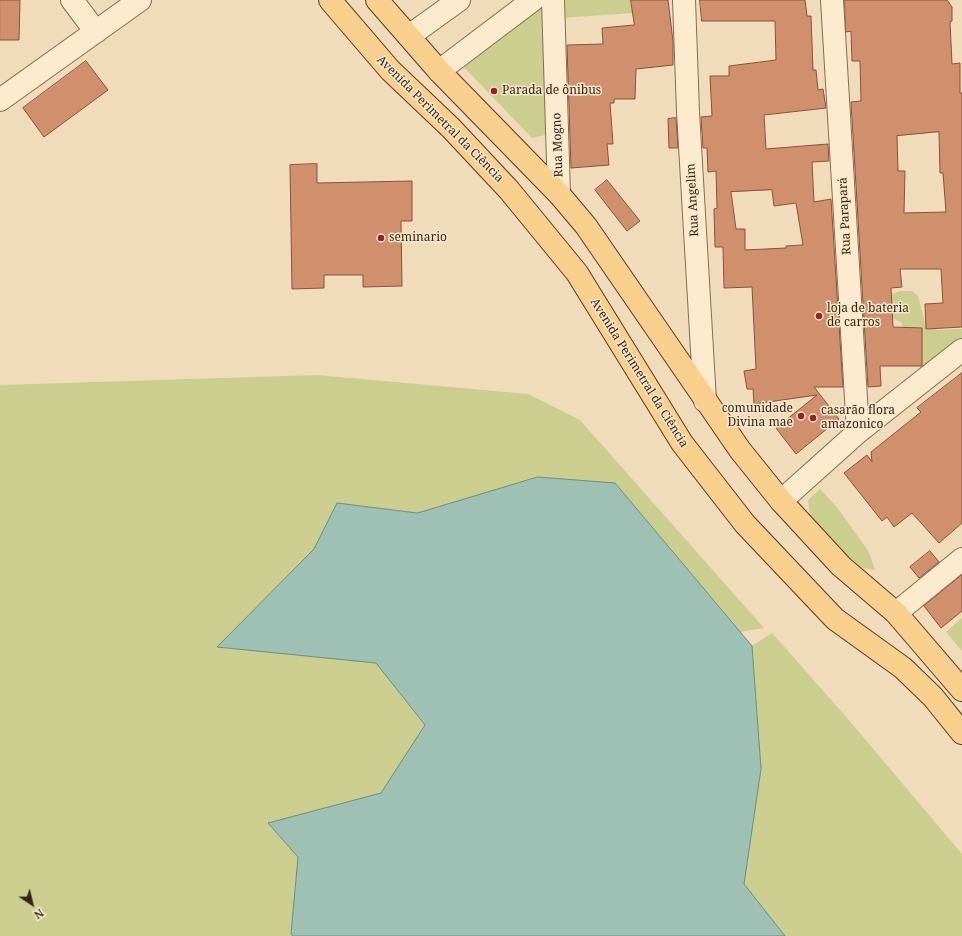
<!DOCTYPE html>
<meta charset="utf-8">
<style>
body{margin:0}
#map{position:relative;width:962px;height:936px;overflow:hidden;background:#f0dcba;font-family:"Noto Serif",serif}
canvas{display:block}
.north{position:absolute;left:12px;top:884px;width:40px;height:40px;-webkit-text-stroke:3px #f7e7ca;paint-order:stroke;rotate:145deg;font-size:11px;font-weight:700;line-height:16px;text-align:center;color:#352519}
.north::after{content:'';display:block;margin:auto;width:14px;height:18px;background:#352519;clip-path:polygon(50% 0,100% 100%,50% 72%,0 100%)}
</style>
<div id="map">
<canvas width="962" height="936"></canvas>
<div class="north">N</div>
</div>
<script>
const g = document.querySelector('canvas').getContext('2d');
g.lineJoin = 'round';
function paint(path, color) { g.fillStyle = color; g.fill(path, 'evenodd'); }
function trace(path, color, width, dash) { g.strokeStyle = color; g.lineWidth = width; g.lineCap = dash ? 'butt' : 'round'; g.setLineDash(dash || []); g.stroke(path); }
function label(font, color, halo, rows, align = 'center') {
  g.font = font + ' "Noto Serif",serif'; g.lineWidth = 3; g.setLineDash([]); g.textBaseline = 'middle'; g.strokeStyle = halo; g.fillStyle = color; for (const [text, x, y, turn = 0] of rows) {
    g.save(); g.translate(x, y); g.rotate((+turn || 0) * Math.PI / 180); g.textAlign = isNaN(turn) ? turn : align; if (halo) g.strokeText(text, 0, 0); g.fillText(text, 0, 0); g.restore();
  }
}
paint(new Path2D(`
 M 559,0 L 632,0 L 633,13 L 561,18 Z
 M 549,7 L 553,113 L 545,135 L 532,138 L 458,61 L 529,8 Z
 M 901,291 L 912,291 L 918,296 L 926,326 L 935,323 L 937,330 L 962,329 L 962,344 L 940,362 L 922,367 L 922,346 L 903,342 L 902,323 L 892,318 L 891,294 Z
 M 317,375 L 528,394 L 580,420 L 764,628 L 740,632 L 615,483 L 538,477 L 417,513 L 337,503 L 314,549 L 218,647 L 376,663 L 425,726 L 381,793 L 268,823 L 298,857 L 291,934 L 293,936 L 0,936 L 0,385 Z
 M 820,489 L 836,506 L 869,552 L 875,570 L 862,568 L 811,524 L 808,500 Z
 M 962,618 L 962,651 L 946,632 Z
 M 772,633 L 848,719 L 962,854 L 962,936 L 785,936 L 744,884 L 761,769 L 752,646 Z`), '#cbce8e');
const water = new Path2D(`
 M 538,477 L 615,483 L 752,646 L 761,769 L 744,884 L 785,936 L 293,936 L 291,934 L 298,857 L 268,823 L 381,793 L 425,725 L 376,663 L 217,647 L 314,549 L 337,503 L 417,513 Z`);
paint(water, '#9fc0b4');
trace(water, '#668e81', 1);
const building = new Path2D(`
 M 0,0 L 20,0 L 19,40 L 0,40 Z
 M 631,0 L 668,0 L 673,41 L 673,65 L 636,69 L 635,99 L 614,99 L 614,103 L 610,103 L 613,144 L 607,144 L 609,165 L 571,168 L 567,45 L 603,44 L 602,28 L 634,25 Z
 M 700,0 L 805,0 L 807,16 L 811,16 L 813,70 L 816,70 L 818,90 L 823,89 L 826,108 L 764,115 L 766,149 L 828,144 L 829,161 L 812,162 L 814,202 L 831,199 L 843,387 L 814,387 L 839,419 L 796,454 L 776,428 L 817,395 L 754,404 L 753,389 L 747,389 L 744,371 L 756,369 L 752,287 L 724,288 L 723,247 L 715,247 L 714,209 L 717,208 L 716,171 L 708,172 L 707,148 L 703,148 L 701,117 L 712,116 L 710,76 L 729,76 L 729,66 L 776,60 L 775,21 L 702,21 ZM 772,190 L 774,206 L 796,203 L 803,245 L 786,246 L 786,248 L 745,250 L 745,229 L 736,229 L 731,192 Z
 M 845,0 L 947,0 L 952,7 L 952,21 L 950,22 L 952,64 L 960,63 L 960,93 L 962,93 L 962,327 L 926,329 L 925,304 L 943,303 L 941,269 L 900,269 L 902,287 L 891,288 L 893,327 L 922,328 L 922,366 L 880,366 L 881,386 L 868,387 L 851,102 L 861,101 L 860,61 L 852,61 L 851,31 L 846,32 ZM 939,132 L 940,173 L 943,173 L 946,212 L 904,213 L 905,171 L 898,171 L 897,136 Z
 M 86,61 L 108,90 L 44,137 L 23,108 Z
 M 676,118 L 678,148 L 669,148 L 668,119 Z
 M 317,164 L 317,183 L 412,181 L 412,221 L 401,221 L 402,286 L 363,287 L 363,275 L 324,275 L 324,288 L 292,289 L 290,165 Z
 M 607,180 L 640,221 L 627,231 L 595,190 Z
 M 962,373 L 962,523 L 939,543 L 912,513 L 894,527 L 887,517 L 882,521 L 844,473 L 867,455 L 872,462 L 871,452 L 921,412 L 917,408 Z
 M 930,551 L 939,562 L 919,578 L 910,567 Z
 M 962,575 L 962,611 L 941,628 L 924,606 Z`);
paint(building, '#d1906d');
trace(building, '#885238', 1);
const minor = new Path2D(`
 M 72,0 L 96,32
 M 553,0 L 559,194
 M 684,0 L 688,112 L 705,401
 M 832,0 L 858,432
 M 409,36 L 459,0
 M 439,71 L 533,0
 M 0,100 L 140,0
 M 781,501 L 858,432 L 962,350
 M 896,613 L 962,559`);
const major = new Path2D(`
 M 330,0 L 390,70 L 451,128 L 509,190 L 577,273 L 682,443 L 745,524 L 835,619 L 903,668 L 933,697 L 962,733
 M 377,0 L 439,71 L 559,194 L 586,226 L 740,450 L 781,501 L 841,566 L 896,613 L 962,690`);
trace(minor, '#886c53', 24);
trace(major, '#543a29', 24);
trace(minor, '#fbeacd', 22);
trace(major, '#f8cf8d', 22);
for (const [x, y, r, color] of [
 [494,91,4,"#9a2029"],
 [381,238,4,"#9a2029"],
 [819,316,4,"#9a2029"],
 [801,416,4,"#9a2029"],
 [813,418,4,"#9a2029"]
]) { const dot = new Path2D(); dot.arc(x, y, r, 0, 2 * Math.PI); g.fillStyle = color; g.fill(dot); trace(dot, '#f7e7ca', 1.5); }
label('12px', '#352519', '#f7e7ca', [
 ["Parada de ônibus",502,91],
 ["seminario",389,238],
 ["loja de bateria",827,309],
 ["de carros",827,323],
 ["comunidade",793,409,"right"],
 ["Divina mae",793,423,"right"],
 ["casarão flora",821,411],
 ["amazonico",821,425]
], 'left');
label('12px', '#352519', '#f7e7ca', [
 ["Avenida Perimetral da Ciência",440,119,45],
 ["Rua Mogno",558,145,-92],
 ["Rua Angelim",693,200,-93],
 ["Rua Parapará",845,216,-93],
 ["Avenida Perimetral da Ciência",639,373,58]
]);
</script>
